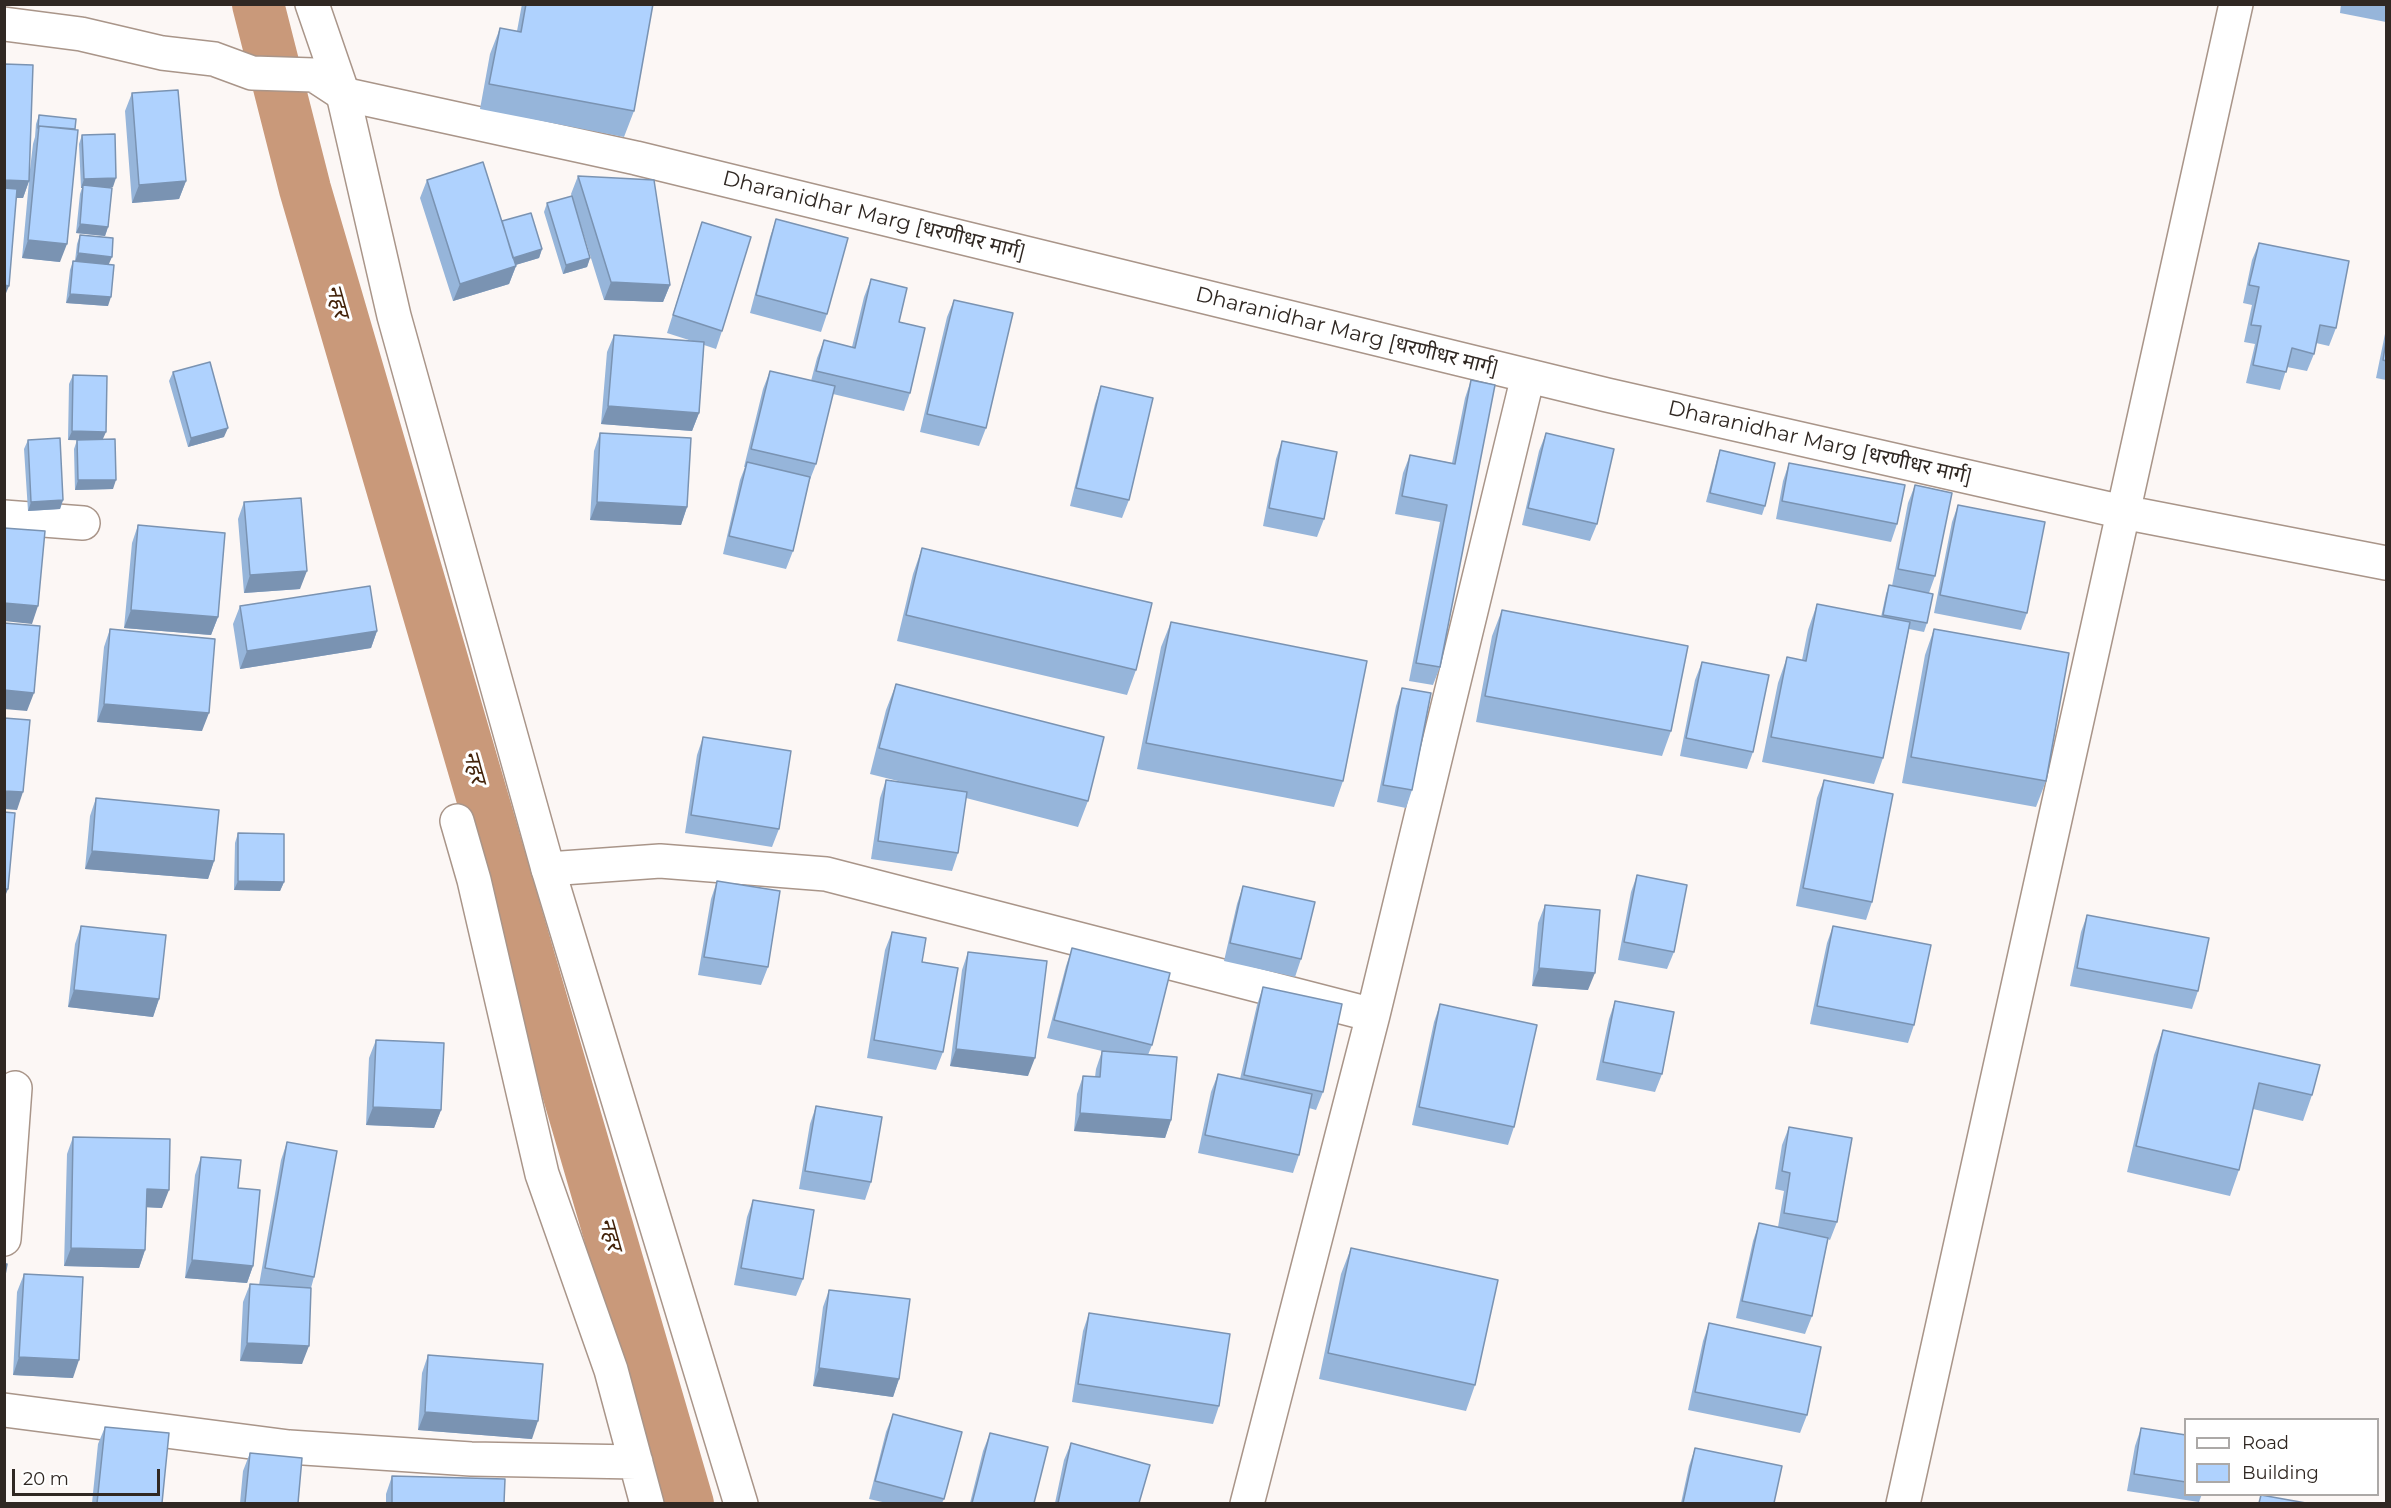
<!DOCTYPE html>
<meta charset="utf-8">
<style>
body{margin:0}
#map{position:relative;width:2391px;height:1508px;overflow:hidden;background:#fcf7f5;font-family:Montserrat,sans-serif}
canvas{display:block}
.frame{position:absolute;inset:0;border:6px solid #302823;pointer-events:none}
.legend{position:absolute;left:2184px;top:1418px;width:195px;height:78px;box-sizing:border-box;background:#fff;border:2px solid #aca9a7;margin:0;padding:8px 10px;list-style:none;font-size:18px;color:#302823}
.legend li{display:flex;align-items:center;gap:12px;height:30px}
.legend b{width:30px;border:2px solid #aca9a7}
.scale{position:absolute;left:12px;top:1469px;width:148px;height:27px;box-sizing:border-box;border:3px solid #302823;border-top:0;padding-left:8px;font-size:18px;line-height:21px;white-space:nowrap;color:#302823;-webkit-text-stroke:4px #fff;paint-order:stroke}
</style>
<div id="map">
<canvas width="2391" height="1508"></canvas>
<div class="frame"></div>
<ul class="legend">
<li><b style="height:8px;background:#fff"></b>Road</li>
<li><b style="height:16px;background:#afd2fe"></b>Building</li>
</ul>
<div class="scale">20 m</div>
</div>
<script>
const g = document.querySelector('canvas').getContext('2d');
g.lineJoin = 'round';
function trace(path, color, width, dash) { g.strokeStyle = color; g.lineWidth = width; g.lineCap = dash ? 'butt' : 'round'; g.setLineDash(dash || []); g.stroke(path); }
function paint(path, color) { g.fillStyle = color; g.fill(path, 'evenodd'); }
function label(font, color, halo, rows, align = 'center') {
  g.font = font + ' Montserrat,"Noto Sans Devanagari",sans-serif'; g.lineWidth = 6; g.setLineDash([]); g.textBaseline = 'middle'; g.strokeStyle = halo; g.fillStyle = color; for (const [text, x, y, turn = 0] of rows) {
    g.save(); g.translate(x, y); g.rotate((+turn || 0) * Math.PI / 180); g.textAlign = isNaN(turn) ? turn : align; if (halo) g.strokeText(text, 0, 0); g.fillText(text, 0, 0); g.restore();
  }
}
trace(new Path2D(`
 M 258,4 L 305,189 L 688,1504`), '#c9997a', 52);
const minor = new Path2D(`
 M 4,24 L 81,34 L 162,53 L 214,59 L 252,73 L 314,75 L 343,94 L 636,158 L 1607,395 L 2123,512 L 2386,563
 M 4,517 L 83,523
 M 457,821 L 474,880 L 542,1174 L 611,1370 L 647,1504
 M 548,869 L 660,861 L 826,874 L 1373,1015
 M 4,1239 L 15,1088
 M 4,1410 L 289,1447 L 471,1459 L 636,1462
 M 1247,1504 L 1373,1015 L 1528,376
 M 1903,1504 L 2236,4`);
const tertiary = new Path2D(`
 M 312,4 L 343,94 L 394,316 L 548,869 L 741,1504`);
trace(minor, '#a99589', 36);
trace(tertiary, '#a99589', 36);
trace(minor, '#fff', 33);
trace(tertiary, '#fff', 33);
paint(new Path2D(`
 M 522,4 L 653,4 L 634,111 L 624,137 L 480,109 L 490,54 L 500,28 L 517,31 Z
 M 2341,4 L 2386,4 L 2386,22 L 2340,13 Z
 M 4,64 L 29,178 L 33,144 L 35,137 L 36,124 L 39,115 L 60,262 L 22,258 L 29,181 L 23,198 L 16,198 Z
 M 132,93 L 186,181 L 179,199 L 132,203 L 125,111 Z
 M 82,135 L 113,187 L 101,187 L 108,227 L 105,236 L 76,233 L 80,194 L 82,188 L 81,188 L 79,144 Z
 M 578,176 L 670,285 L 663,302 L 604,300 L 571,194 Z
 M 427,180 L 502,221 L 542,249 L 539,258 L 515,265 L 516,266 L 509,284 L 453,301 L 420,198 Z
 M 547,203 L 590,258 L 587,267 L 563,274 L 544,212 Z
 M 776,219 L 827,314 L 821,332 L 750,313 L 770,237 Z
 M 702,222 L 722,331 L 716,349 L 704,345 L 699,413 L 692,431 L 601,424 L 607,352 L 614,335 L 692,341 L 667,333 Z
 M 80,235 L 109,264 L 108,306 L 66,303 L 70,270 L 73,261 L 75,261 L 77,244 Z
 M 2259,243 L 2336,328 L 2329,346 L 2316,343 L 2314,354 L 2307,371 L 2287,367 L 2280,390 L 2246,383 L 2255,344 L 2244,342 L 2252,305 L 2243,303 L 2252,260 Z
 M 871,279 L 899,322 L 910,393 L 904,411 L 833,394 L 816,464 L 809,482 L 793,551 L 786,569 L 723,554 L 740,480 L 745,467 L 744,467 L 763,389 L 770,371 L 811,381 L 817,358 L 824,340 L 852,347 L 864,297 Z
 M 954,300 L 986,428 L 979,446 L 920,432 L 947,317 Z
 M 2386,329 L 2386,380 L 2376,378 Z
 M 173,372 L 224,437 L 188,447 L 169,381 Z
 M 73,375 L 103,439 L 113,489 L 75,490 L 74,449 L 77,440 L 68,440 L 69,384 Z
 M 1471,380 L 1440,667 L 1433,685 L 1409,681 L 1440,522 L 1395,514 L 1403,473 L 1410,455 L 1452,463 L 1465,398 Z
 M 1101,386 L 1129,500 L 1122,518 L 1070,506 L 1095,404 Z
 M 600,433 L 687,507 L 681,525 L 590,520 L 594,451 Z
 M 1546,433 L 1597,524 L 1590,541 L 1522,525 L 1539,451 Z
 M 28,440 L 63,500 L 60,509 L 28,511 L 24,449 Z
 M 1282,441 L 1324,519 L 1317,537 L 1263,526 L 1276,459 Z
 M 1720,450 L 1765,506 L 1762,515 L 1706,502 L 1717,459 Z
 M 1789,463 L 1897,524 L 1891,542 L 1776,519 L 1783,481 Z
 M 1915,485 L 1935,576 L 1929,593 L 1927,623 L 1924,632 L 1909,629 L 1883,758 L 1874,784 L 1762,762 L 1778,683 L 1787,657 L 1802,660 L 1808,630 L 1817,604 L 1881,617 L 1886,594 L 1889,585 L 1892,586 L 1908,503 Z
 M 244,502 L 300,589 L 244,593 L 238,519 Z
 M 1958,505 L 2027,613 L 2021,630 L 1934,613 L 1952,522 Z
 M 138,525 L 218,617 L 211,635 L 124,628 L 132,543 Z
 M 922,548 L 1136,670 L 1127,695 L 897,641 L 913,574 Z
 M 240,606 L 377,631 L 371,648 L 240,669 L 233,624 Z
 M 1502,610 L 1671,731 L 1662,756 L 1476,722 L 1492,636 Z
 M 1171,622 L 1343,781 L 1334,807 L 1137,769 L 1161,647 Z
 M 110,629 L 202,731 L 97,722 L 104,647 Z
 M 1934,629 L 2046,781 L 2036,807 L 1902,783 L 1925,655 Z
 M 1702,662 L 1753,752 L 1747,769 L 1680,756 L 1695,680 Z
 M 896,684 L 1088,801 L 1078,827 L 966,798 L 958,853 L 952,871 L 871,859 L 880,798 L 886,780 L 906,783 L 870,774 L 886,710 Z
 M 1402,688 L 1412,790 L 1406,808 L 1377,802 L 1396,706 Z
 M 703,737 L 779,829 L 772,847 L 685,833 L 697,755 Z
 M 1824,780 L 1872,902 L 1866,920 L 1796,906 L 1817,798 Z
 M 96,798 L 214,861 L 208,879 L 85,869 L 90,816 Z
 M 238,833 L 284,882 L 280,891 L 234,890 L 235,843 Z
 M 1637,875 L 1674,952 L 1667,969 L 1618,960 L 1631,892 Z
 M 717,881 L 768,967 L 761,985 L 698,975 L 711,899 Z
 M 1243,886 L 1301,959 L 1295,977 L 1224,961 L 1237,904 Z
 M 1545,905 L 1588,990 L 1532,986 L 1538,923 Z
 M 2087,915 L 2198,991 L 2192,1009 L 2070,986 L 2081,932 Z
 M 81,926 L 159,999 L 153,1017 L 68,1007 L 75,944 Z
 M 1833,926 L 1914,1025 L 1908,1043 L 1810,1024 L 1827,943 Z
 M 892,932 L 922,962 L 943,1052 L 936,1070 L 867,1058 L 885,950 Z
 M 1072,948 L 1152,1045 L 1148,1055 L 1171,1120 L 1165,1138 L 1074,1131 L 1077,1094 L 1083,1076 L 1095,1077 L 1096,1069 L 1102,1051 L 1047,1038 L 1066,966 Z
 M 968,952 L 1028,1076 L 950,1066 L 962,970 Z
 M 1263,987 L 1323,1092 L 1316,1110 L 1309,1108 L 1299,1155 L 1293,1173 L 1198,1153 L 1211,1092 L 1218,1074 L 1240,1079 L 1257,1005 Z
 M 1615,1001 L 1662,1074 L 1655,1092 L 1596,1080 L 1609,1019 Z
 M 1440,1004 L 1514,1127 L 1508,1145 L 1412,1125 L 1434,1022 Z
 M 2163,1030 L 2312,1095 L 2303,1121 L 2253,1109 L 2239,1170 L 2230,1196 L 2127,1172 L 2154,1055 Z
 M 376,1040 L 441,1110 L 434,1128 L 366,1125 L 369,1058 Z
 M 816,1106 L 871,1182 L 865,1200 L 799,1189 L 810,1124 Z
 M 1789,1127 L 1837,1222 L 1830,1240 L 1828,1239 L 1812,1316 L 1805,1334 L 1736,1318 L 1753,1241 L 1759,1223 L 1778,1227 L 1784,1191 L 1775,1189 L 1782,1145 Z
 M 73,1137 L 162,1208 L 147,1207 L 145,1250 L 139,1268 L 64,1266 L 67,1154 Z
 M 287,1142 L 314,1277 L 311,1288 L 302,1364 L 240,1361 L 243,1302 L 250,1284 L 259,1285 L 281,1160 Z
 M 201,1157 L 253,1266 L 247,1283 L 185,1278 L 195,1175 Z
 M 753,1200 L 803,1279 L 796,1296 L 734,1285 L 747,1217 Z
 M 1351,1248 L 1475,1385 L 1466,1411 L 1319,1379 L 1341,1274 Z
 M 24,1274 L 73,1378 L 13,1375 L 17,1292 Z
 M 829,1290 L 899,1379 L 893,1397 L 813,1386 L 823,1307 Z
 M 1089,1313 L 1219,1406 L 1213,1424 L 1072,1402 L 1083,1331 Z
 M 1709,1323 L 1807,1415 L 1800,1433 L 1688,1410 L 1703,1341 Z
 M 428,1355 L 532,1439 L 418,1430 L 422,1373 Z
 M 893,1414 L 944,1499 L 942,1503 L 887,1503 L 869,1499 L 886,1432 Z
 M 105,1427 L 162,1503 L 92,1503 L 98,1444 Z
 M 2141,1428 L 2186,1435 L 2186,1494 L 2202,1494 L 2199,1502 L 2127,1491 L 2135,1446 Z
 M 990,1433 L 1034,1503 L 970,1503 L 983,1451 Z
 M 1071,1443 L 1139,1503 L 1055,1503 L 1064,1460 Z
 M 1695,1448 L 1774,1503 L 1681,1503 L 1689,1466 Z
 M 250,1453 L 298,1503 L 240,1503 L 243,1471 Z
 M 392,1476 L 504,1503 L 386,1503 L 386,1494 Z`), '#96b5da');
paint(new Path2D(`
 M 116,178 L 113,187 L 83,188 L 83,185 L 82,188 L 81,188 L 84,179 Z
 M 4,180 L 29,181 L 23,198 L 4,198 Z
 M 186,181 L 179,199 L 132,203 L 139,185 Z
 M 80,224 L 108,227 L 105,236 L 76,233 Z
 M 28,240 L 67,244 L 60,262 L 22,258 Z
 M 542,249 L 539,258 L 509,267 L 512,258 Z
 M 78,253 L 112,257 L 108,266 L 75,262 Z
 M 590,258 L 587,267 L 563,274 L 566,265 Z
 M 516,266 L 509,284 L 453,301 L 460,284 Z
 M 611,282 L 670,285 L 663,302 L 604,300 Z
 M 4,285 L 9,286 L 4,298 Z
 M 70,294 L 111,297 L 108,306 L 66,303 Z
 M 608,406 L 699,413 L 692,431 L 601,424 Z
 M 228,428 L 224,437 L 188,447 L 191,438 Z
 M 72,431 L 106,432 L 102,441 L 68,440 Z
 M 78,480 L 116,480 L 113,489 L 75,490 Z
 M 63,500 L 60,509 L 28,511 L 31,502 Z
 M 597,502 L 687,507 L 681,525 L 590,520 Z
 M 307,571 L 300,589 L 244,593 L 250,575 Z
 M 4,603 L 38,606 L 32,624 L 4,621 Z
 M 131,610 L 218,617 L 211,635 L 124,628 Z
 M 377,631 L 371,648 L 240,669 L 247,651 Z
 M 4,690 L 34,693 L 27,711 L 4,709 Z
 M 104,704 L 209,713 L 202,731 L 97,722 Z
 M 4,791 L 23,792 L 17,810 L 4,809 Z
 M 92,851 L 214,861 L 208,879 L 85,869 Z
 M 238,881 L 284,882 L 280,891 L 234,890 Z
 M 4,889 L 8,889 L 4,899 Z
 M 1539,968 L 1595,973 L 1588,990 L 1532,986 Z
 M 74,990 L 159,999 L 153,1017 L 68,1007 Z
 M 956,1049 L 1035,1058 L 1028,1076 L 950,1066 Z
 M 373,1107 L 441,1110 L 434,1128 L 366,1125 Z
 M 1080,1113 L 1171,1120 L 1165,1138 L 1074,1131 Z
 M 147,1189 L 169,1190 L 162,1208 L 141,1207 Z
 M 71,1248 L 145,1250 L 139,1268 L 64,1266 Z
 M 192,1260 L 253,1266 L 247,1283 L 185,1278 Z
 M 247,1343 L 309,1346 L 302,1364 L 240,1361 Z
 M 19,1357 L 79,1360 L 73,1378 L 13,1375 Z
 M 819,1368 L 899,1379 L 893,1397 L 813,1386 Z
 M 425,1412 L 538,1421 L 532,1439 L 418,1430 Z`), '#7a93b2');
const building = new Path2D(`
 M 526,4 L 653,4 L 634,111 L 489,84 L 500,28 L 521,32 Z
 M 4,64 L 33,65 L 29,181 L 4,180 Z
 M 178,90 L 186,181 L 139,185 L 132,93 Z
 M 39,115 L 76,119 L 75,129 L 39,126 L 38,128 Z
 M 39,126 L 78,130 L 67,244 L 28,240 Z
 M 115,134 L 116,178 L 84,179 L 82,135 Z
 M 483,162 L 516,266 L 460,284 L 427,180 Z
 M 578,176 L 654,180 L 670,285 L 611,282 Z
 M 83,185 L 112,188 L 108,227 L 80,224 Z
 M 4,188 L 17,189 L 9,286 L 4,285 Z
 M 572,196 L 590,258 L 566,265 L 547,203 Z
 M 531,213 L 542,249 L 513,258 L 502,221 Z
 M 776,219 L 848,238 L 827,314 L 756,295 Z
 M 702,222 L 751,237 L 722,331 L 673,315 Z
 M 80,235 L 113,238 L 112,257 L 78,253 Z
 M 2259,243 L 2349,261 L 2336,328 L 2320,325 L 2314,354 L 2292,348 L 2286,372 L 2253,365 L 2261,326 L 2251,325 L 2259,287 L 2249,285 Z
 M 73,261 L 114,265 L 111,297 L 70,294 Z
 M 871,279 L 907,288 L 899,322 L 925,328 L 910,393 L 816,371 L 824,340 L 855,348 Z
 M 954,300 L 1013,313 L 986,428 L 927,414 Z
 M 614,335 L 704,342 L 699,413 L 608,406 Z
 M 2386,341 L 2386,361 L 2383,360 Z
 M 210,362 L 228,428 L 191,438 L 173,372 Z
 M 770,371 L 835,386 L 816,464 L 751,449 Z
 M 73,375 L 107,376 L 106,432 L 72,431 Z
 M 1471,380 L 1495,385 L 1440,667 L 1416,663 L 1447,505 L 1402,496 L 1410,455 L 1455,464 Z
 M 1101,386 L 1153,398 L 1129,500 L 1076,488 Z
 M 600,433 L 691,438 L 687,507 L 597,502 Z
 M 1546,433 L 1614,449 L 1597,524 L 1528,508 Z
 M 60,438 L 63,500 L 31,502 L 28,440 Z
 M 115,439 L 116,480 L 78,480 L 77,440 Z
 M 1282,441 L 1337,452 L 1324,519 L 1269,508 Z
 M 1720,450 L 1775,463 L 1765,506 L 1710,493 Z
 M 747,462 L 810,477 L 793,551 L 729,536 Z
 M 1789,463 L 1905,485 L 1897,524 L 1782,501 Z
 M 1915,485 L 1952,493 L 1935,576 L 1898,569 Z
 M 301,498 L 307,571 L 250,575 L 244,502 Z
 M 1958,505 L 2045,522 L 2027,613 L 1940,595 Z
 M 138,525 L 225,533 L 218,617 L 131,610 Z
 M 4,528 L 45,531 L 38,606 L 4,603 Z
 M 922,548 L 1152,603 L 1136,670 L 906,615 Z
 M 1889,585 L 1933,594 L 1927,623 L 1883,615 Z
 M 370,586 L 377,631 L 247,651 L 240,606 Z
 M 1817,604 L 1910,622 L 1883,758 L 1771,737 L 1787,657 L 1806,661 Z
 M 1502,610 L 1688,646 L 1671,731 L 1485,696 Z
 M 1171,622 L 1367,661 L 1343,781 L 1146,743 Z
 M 4,623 L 40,626 L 34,693 L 4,690 Z
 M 110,629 L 215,639 L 209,713 L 104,704 Z
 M 1934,629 L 2069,653 L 2046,781 L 1911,757 Z
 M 1702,662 L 1769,675 L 1753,752 L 1686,738 Z
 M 896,684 L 1104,737 L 1088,801 L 879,748 Z
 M 1402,688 L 1431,693 L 1412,790 L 1383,785 Z
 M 4,718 L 30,720 L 23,792 L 4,791 Z
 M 703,737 L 791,751 L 779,829 L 691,815 Z
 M 886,780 L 967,792 L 958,853 L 878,841 Z
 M 1824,780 L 1893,794 L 1872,902 L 1803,888 Z
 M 96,798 L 219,810 L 214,861 L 92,851 Z
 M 4,812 L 15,813 L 8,889 L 4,889 Z
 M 238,833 L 284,834 L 284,882 L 238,881 Z
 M 1637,875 L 1687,885 L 1674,952 L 1624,942 Z
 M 717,881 L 780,891 L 768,967 L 704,957 Z
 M 1243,886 L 1315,902 L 1301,959 L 1230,943 Z
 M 1545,905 L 1600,910 L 1595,973 L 1539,968 Z
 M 2087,915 L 2209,938 L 2198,991 L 2077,968 Z
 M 81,926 L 166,935 L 159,999 L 74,990 Z
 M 1833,926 L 1931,945 L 1914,1025 L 1817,1006 Z
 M 892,932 L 926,938 L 922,962 L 958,968 L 943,1052 L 874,1040 Z
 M 1072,948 L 1170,973 L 1152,1045 L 1054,1020 Z
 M 968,952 L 1047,961 L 1035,1058 L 956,1049 Z
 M 1263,987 L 1342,1004 L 1323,1092 L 1244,1075 Z
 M 1615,1001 L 1674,1012 L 1662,1074 L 1603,1062 Z
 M 1440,1004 L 1537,1025 L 1514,1127 L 1419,1107 Z
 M 2163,1030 L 2320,1065 L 2312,1095 L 2259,1083 L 2239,1170 L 2136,1146 Z
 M 376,1040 L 444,1043 L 441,1110 L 373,1107 Z
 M 1102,1051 L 1177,1057 L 1171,1120 L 1080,1113 L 1083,1076 L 1100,1077 Z
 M 1218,1074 L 1312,1094 L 1299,1155 L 1205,1135 Z
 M 816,1106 L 882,1117 L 871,1182 L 805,1171 Z
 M 1789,1127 L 1852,1138 L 1837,1222 L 1784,1213 L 1790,1173 L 1782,1171 Z
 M 73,1137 L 170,1139 L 169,1190 L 147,1189 L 145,1250 L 71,1248 Z
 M 287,1142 L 337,1151 L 314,1277 L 265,1268 Z
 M 201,1157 L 241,1160 L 238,1188 L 260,1190 L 253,1266 L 192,1260 Z
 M 753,1200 L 814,1210 L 803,1279 L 741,1268 Z
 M 1759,1223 L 1828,1238 L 1812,1316 L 1742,1301 Z
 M 1351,1248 L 1498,1280 L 1475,1385 L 1328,1353 Z
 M 4,1264 L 7,1264 L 4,1280 Z
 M 24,1274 L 83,1277 L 79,1360 L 19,1357 Z
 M 250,1284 L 311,1288 L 309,1346 L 247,1343 Z
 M 829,1290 L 910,1299 L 899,1379 L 819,1368 Z
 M 1089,1313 L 1230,1334 L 1219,1406 L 1078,1384 Z
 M 1709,1323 L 1821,1347 L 1807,1415 L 1695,1392 Z
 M 428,1355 L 543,1364 L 538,1421 L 425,1412 Z
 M 893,1414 L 962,1432 L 944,1499 L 875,1481 Z
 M 105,1427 L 169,1433 L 162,1503 L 97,1503 Z
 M 2141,1428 L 2186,1435 L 2186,1482 L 2134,1474 Z
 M 990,1433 L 1048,1447 L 1034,1503 L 972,1503 Z
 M 1071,1443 L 1150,1465 L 1139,1503 L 1058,1503 Z
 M 1695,1448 L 1782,1466 L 1774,1503 L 1683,1503 Z
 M 250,1453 L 302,1458 L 298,1503 L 245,1503 Z
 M 392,1476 L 505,1479 L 504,1503 L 392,1503 Z
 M 2261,1495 L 2306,1503 L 2259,1503 Z`);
paint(building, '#afd2fe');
trace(building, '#7a93b2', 1.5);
label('21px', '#302823', '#fff', [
 ["Dharanidhar Marg [धरणीधर मार्ग]",874,216,14],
 ["Dharanidhar Marg [धरणीधर मार्ग]",1347,332,14],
 ["Dharanidhar Marg [धरणीधर मार्ग]",1820,443,13]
]);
label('italic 22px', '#43230a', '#fff', [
 ["नहर",337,301,74],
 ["नहर",474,767,74],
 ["नहर",610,1234,74]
]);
</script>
